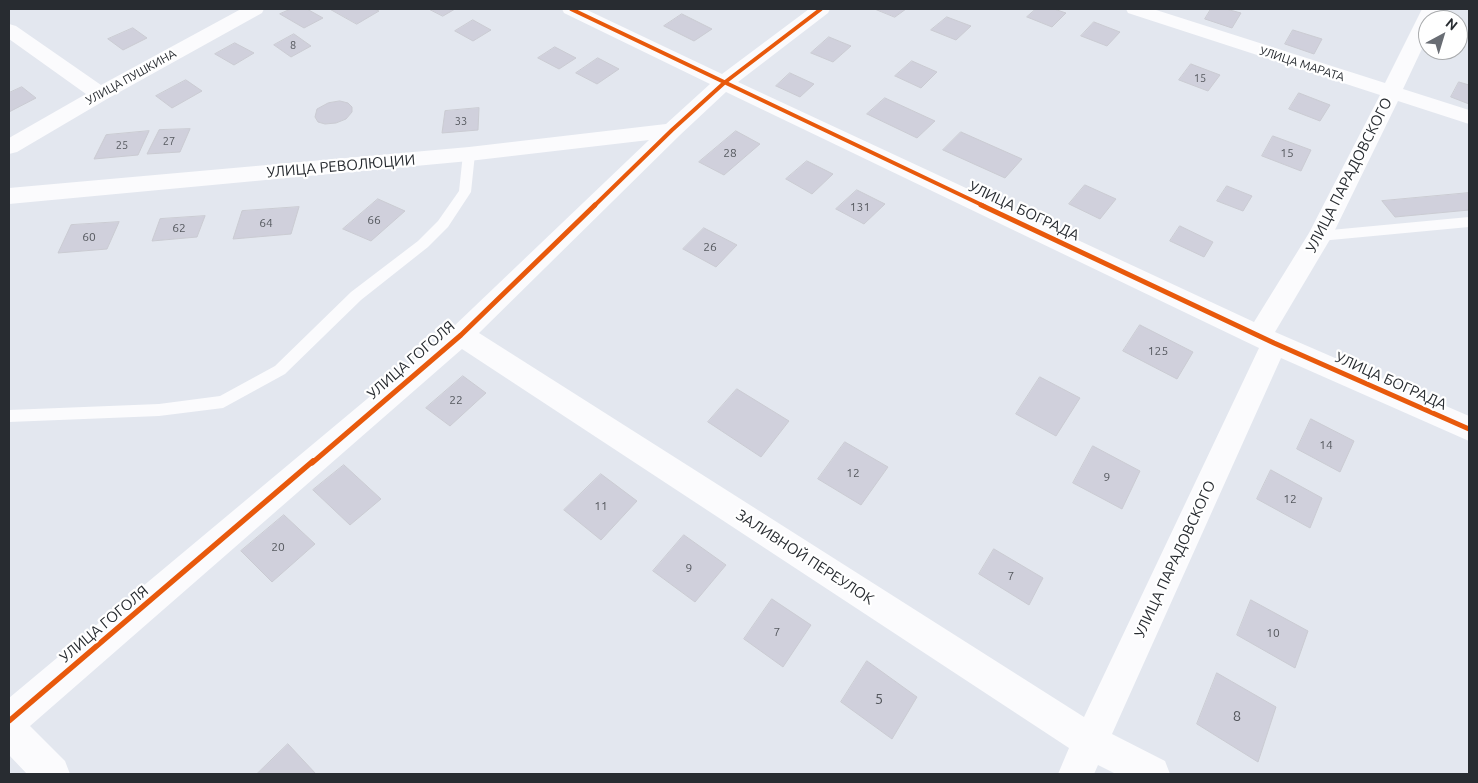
<!DOCTYPE html>
<meta charset="utf-8">
<style>
body{margin:0}
#map{position:relative;width:1478px;height:783px;overflow:hidden;background:#e3e7ef;font-family:Ubuntu,sans-serif}
canvas{display:block}
.frame{position:absolute;inset:0;border:10px solid #282c31;pointer-events:none}
.north{position:absolute;left:1418px;top:10px;width:50px;height:50px;box-sizing:border-box;background:#fff;border:1px solid #a9abad;border-radius:50%;rotate:39deg;font-size:14px;font-weight:700;line-height:20px;text-align:center;color:#282c31}
.north::after{content:'';display:block;margin:auto;width:18px;height:22px;background:#696d74;clip-path:polygon(50% 0,100% 100%,50% 72%,0 100%)}
</style>
<div id="map">
<canvas width="1478" height="783"></canvas>
<div class="frame"></div>
<div class="north">N</div>
</div>
<script>
const g = document.querySelector('canvas').getContext('2d');
g.lineJoin = 'round';
function paint(path, color) { g.fillStyle = color; g.fill(path, 'evenodd'); }
function trace(path, color, width, dash) { g.strokeStyle = color; g.lineWidth = width; g.lineCap = dash ? 'butt' : 'round'; g.setLineDash(dash || []); g.stroke(path); }
function label(font, color, halo, rows, align = 'center') {
  g.font = font + ' Ubuntu,sans-serif'; g.lineWidth = 4.5; g.setLineDash([]); g.textBaseline = 'middle'; g.strokeStyle = halo; g.fillStyle = color; for (const [text, x, y, turn = 0] of rows) {
    g.save(); g.translate(x, y); g.rotate((+turn || 0) * Math.PI / 180); g.textAlign = isNaN(turn) ? turn : align; if (halo) g.strokeText(text, 0, 0); g.fillText(text, 0, 0); g.restore();
  }
}
const building = new Path2D(`
 M 291,9 L 307,9 L 323,18 L 304,28 L 280,14 Z
 M 330,9 L 374,9 L 379,11 L 357,24 Z
 M 429,9 L 455,9 L 443,16 Z
 M 875,9 L 906,9 L 895,17 Z
 M 1036,9 L 1054,9 L 1066,13 L 1052,27 L 1027,17 Z
 M 1211,9 L 1226,9 L 1241,13 L 1232,28 L 1205,19 Z
 M 682,14 L 712,29 L 694,41 L 664,26 Z
 M 947,17 L 971,26 L 956,40 L 931,30 Z
 M 473,20 L 491,30 L 473,41 L 455,31 Z
 M 1094,22 L 1120,32 L 1107,46 L 1081,36 Z
 M 133,28 L 147,38 L 123,50 L 108,39 Z
 M 1293,30 L 1322,39 L 1314,54 L 1285,44 Z
 M 294,34 L 311,46 L 291,57 L 274,45 Z
 M 829,37 L 851,46 L 833,62 L 811,53 Z
 M 235,43 L 254,53 L 234,65 L 215,54 Z
 M 555,47 L 576,58 L 559,69 L 538,58 Z
 M 598,58 L 619,69 L 597,84 L 576,73 Z
 M 912,61 L 937,72 L 921,88 L 895,76 Z
 M 1191,64 L 1220,75 L 1208,91 L 1179,80 Z
 M 790,73 L 814,84 L 800,97 L 776,86 Z
 M 186,80 L 202,91 L 172,108 L 156,96 Z
 M 1459,82 L 1469,85 L 1469,104 L 1451,97 Z
 M 22,87 L 36,98 L 9,112 L 9,93 Z
 M 1299,93 L 1330,105 L 1320,121 L 1289,109 Z
 M 885,98 L 935,121 L 917,138 L 867,114 Z
 M 340,101 L 348,103 L 352,107 L 352,112 L 346,119 L 336,123 L 325,124 L 318,122 L 315,117 L 317,109 L 328,103 Z
 M 479,108 L 478,130 L 442,133 L 445,111 Z
 M 190,129 L 180,152 L 147,154 L 159,130 Z
 M 149,131 L 138,155 L 94,159 L 106,135 Z
 M 736,131 L 760,144 L 724,175 L 699,162 Z
 M 961,132 L 1022,159 L 1005,178 L 943,150 Z
 M 1273,136 L 1311,150 L 1301,171 L 1262,156 Z
 M 807,161 L 833,174 L 812,194 L 786,179 Z
 M 1085,185 L 1116,199 L 1100,219 L 1069,204 Z
 M 1227,186 L 1252,196 L 1243,211 L 1217,201 Z
 M 857,190 L 885,204 L 864,224 L 836,209 Z
 M 1469,193 L 1469,210 L 1395,217 L 1382,201 Z
 M 378,199 L 405,211 L 371,241 L 343,229 Z
 M 299,207 L 291,234 L 233,239 L 242,211 Z
 M 205,216 L 197,237 L 152,241 L 160,219 Z
 M 119,222 L 107,249 L 58,253 L 71,225 Z
 M 1180,226 L 1213,242 L 1204,257 L 1170,241 Z
 M 704,228 L 737,245 L 716,267 L 683,249 Z
 M 1140,325 L 1193,352 L 1177,379 L 1123,351 Z
 M 463,376 L 486,393 L 450,426 L 426,408 Z
 M 1040,377 L 1080,398 L 1056,436 L 1016,414 Z
 M 737,389 L 789,421 L 761,457 L 708,422 Z
 M 1311,419 L 1354,441 L 1340,472 L 1297,449 Z
 M 845,442 L 888,467 L 861,505 L 818,479 Z
 M 1093,446 L 1140,471 L 1122,509 L 1073,483 Z
 M 344,465 L 381,499 L 350,525 L 313,490 Z
 M 1271,470 L 1322,498 L 1310,528 L 1257,499 Z
 M 601,474 L 637,501 L 601,540 L 564,510 Z
 M 284,515 L 315,544 L 272,582 L 241,551 Z
 M 684,535 L 726,565 L 695,602 L 653,571 Z
 M 994,549 L 1043,578 L 1029,605 L 979,574 Z
 M 772,599 L 811,625 L 783,667 L 744,639 Z
 M 1251,600 L 1308,631 L 1295,668 L 1237,635 Z
 M 867,661 L 917,697 L 892,739 L 841,702 Z
 M 1217,673 L 1276,707 L 1258,762 L 1197,724 Z
 M 288,744 L 316,774 L 257,774 Z`);
paint(building, '#d0d0dc');
trace(building, '#cacbd2', 1);
paint(new Path2D(`
 M 469,150 L 475,154 L 471,192 L 448,227 L 428,247 L 361,300 L 285,374 L 223,408 L 159,416 L 9,422 L 9,410 L 159,404 L 220,396 L 275,366 L 351,292 L 418,241 L 438,221 L 459,191 L 463,154 Z
 M 1469,217 L 1469,227 L 1320,241 L 1315,239 L 1313,236 L 1315,233 L 1320,231 Z`), '#fbfbfd');
paint(new Path2D(`
 M 241,9 L 264,9 L 262,13 L 107,99 L 17,152 L 9,154 L 9,138 L 86,94 L 9,39 L 9,24 L 16,26 L 101,85 Z
 M 562,9 L 585,9 L 722,74 L 809,9 L 830,9 L 828,13 L 738,82 L 1254,322 L 1309,233 L 1380,95 L 1128,13 L 1126,9 L 1153,9 L 1385,83 L 1422,9 L 1440,9 L 1435,20 L 1428,20 L 1428,36 L 1403,89 L 1469,110 L 1469,124 L 1398,101 L 1332,236 L 1275,332 L 1469,416 L 1469,441 L 1281,358 L 1112,734 L 1165,761 L 1170,774 L 1116,774 L 1098,765 L 1094,774 L 1058,774 L 1069,748 L 462,349 L 30,726 L 65,761 L 70,774 L 27,774 L 9,755 L 9,698 L 452,328 L 649,140 L 469,161 L 9,204 L 9,188 L 469,147 L 666,124 L 710,84 L 564,13 ZM 726,92 L 1259,348 L 1084,717 L 479,333 L 680,135 Z`), '#fbfbfd');
trace(new Path2D(`
 M 571,9 L 984,206
 M 594,206 L 672,130 L 724,83 L 821,9`), '#e8590c', 4);
trace(new Path2D(`
 M 981,205 L 1274,343 L 1469,429
 M 312,463 L 461,335 L 595,205`), '#e8590c', 5);
trace(new Path2D(`
 M 9,721 L 313,461`), '#e8590c', 5.5);
label('11px', '#55585e', null, [
 ["8",293,45],
 ["15",1200,78],
 ["33",461,121],
 ["27",169,141],
 ["25",122,145]
]);
label('12px', '#282c31', '#fff', [
 ["УЛИЦА МАРАТА",1302,64,18],
 ["УЛИЦА ПУШКИНА",131,77,-29]
]);
label('12px', '#55585e', null, [
 ["28",730,153],
 ["15",1287,153],
 ["131",860,207],
 ["66",374,220],
 ["64",266,223],
 ["62",179,228],
 ["60",89,237],
 ["26",710,247],
 ["125",1158,351],
 ["22",456,400],
 ["14",1326,445],
 ["12",853,473],
 ["9",1107,477],
 ["12",1290,499],
 ["11",601,506],
 ["20",278,547],
 ["9",689,568],
 ["7",1011,576],
 ["7",777,632],
 ["10",1273,633]
]);
label('15px', '#282c31', '#fff', [
 ["УЛИЦА РЕВОЛЮЦИИ",341,166,-5],
 ["УЛИЦА ПАРАДОВСКОГО",1349,175,-63],
 ["УЛИЦА БОГРАДА",1024,211,25],
 ["УЛИЦА ГОГОЛЯ",411,360,-41],
 ["УЛИЦА БОГРАДА",1391,381,24],
 ["ЗАЛИВНОЙ ПЕРЕУЛОК",805,557,33],
 ["УЛИЦА ПАРАДОВСКОГО",1175,559,-65],
 ["УЛИЦА ГОГОЛЯ",104,624,-40]
]);
label('15px', '#55585e', null, [
 ["5",879,699],
 ["8",1237,716]
]);
</script>
